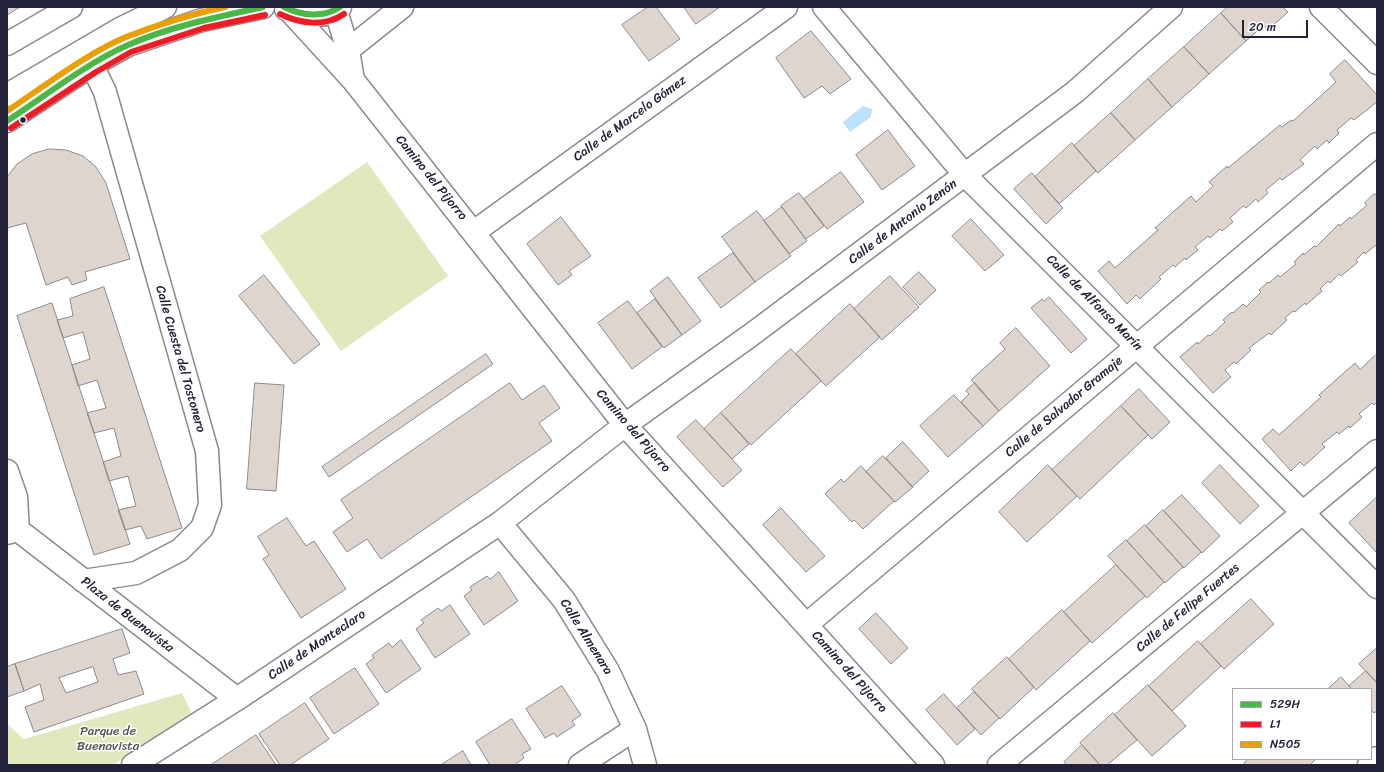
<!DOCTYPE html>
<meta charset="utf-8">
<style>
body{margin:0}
#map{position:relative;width:1384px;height:772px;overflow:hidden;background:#fff;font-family:Sriracha,sans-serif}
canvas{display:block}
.frame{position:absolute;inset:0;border:8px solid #22223b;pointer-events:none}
.legend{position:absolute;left:1232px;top:688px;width:140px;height:72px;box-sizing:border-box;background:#fff;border:1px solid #a7a7b1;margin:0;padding:5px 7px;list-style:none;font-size:12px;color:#22223b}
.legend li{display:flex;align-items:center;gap:8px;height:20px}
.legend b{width:20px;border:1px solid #a7a7b1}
.scale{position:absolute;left:1242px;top:20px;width:66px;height:18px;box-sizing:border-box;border:2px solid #22223b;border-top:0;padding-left:5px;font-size:12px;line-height:14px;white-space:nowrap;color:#22223b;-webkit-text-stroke:3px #fff;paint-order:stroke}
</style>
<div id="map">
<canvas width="1384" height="772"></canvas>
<div class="frame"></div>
<ul class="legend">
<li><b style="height:5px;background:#4ab747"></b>529H</li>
<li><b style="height:5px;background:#ee1c25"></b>L1</li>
<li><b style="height:5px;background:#ec9f03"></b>N505</li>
</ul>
<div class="scale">20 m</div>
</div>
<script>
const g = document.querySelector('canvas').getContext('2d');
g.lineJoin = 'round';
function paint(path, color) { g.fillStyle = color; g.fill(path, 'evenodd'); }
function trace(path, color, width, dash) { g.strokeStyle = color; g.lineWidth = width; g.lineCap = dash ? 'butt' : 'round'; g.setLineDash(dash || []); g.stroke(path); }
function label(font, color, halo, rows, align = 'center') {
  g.font = font + ' Sriracha,sans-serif'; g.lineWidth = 3; g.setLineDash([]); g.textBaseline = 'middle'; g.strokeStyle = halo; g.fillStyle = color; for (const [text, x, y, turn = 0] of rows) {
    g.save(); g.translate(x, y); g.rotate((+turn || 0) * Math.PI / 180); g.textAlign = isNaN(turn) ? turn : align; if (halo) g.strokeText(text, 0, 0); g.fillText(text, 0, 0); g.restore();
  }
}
paint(new Path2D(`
 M 367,162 L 448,276 L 341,351 L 260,236 Z
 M 182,693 L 193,716 L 113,765 L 7,765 L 7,724 L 24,739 Z`), '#e1e8be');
paint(new Path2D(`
 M 863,106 L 872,109 L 871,117 L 850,132 L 843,122 Z`), '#bce2ff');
const building = new Path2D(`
 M 7,7 L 20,7 L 7,15 Z
 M 648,7 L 656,7 L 680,39 L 649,61 L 622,25 Z
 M 684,7 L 720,7 L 696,24 Z
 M 1228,7 L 1283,7 L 1288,12 L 1268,30 L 1264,25 L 1246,41 L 1221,13 Z
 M 1221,13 L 1246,41 L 1209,74 L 1184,47 Z
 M 811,31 L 851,79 L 830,94 L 822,86 L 804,98 L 776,58 Z
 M 1184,47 L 1209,74 L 1172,107 L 1148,79 Z
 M 1345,60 L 1377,95 L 1377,102 L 1354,120 L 1351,118 L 1337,130 L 1339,133 L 1329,143 L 1327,140 L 1317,149 L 1315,146 L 1300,160 L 1304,164 L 1282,180 L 1280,178 L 1266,190 L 1268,193 L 1258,202 L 1256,199 L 1246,208 L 1243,206 L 1230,218 L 1233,222 L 1222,231 L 1220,229 L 1210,238 L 1208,236 L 1195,247 L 1198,250 L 1186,260 L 1185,258 L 1175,267 L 1173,265 L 1159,277 L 1161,279 L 1140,299 L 1136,295 L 1127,304 L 1098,271 L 1109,261 L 1115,268 L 1158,230 L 1155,228 L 1191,196 L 1196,202 L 1213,186 L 1209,182 L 1227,166 L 1228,168 L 1280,125 L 1282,127 L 1291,120 L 1293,121 L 1336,82 L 1330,74 Z
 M 1148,79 L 1172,107 L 1135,140 L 1111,113 Z
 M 1111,113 L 1135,140 L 1098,173 L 1074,146 Z
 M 888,130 L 915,166 L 882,190 L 856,155 Z
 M 1072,143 L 1096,171 L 1059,204 L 1035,177 Z
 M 49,149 L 66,150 L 83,156 L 96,167 L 106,183 L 130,259 L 85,272 L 87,280 L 72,285 L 68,277 L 46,285 L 26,223 L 7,228 L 7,177 L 17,164 L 32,154 Z
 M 841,172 L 864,202 L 827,229 L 804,199 Z
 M 1032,173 L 1063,208 L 1046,224 L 1014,189 Z
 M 799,193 L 824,226 L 806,239 L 781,206 Z
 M 1374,194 L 1377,195 L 1377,246 L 1376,245 L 1365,254 L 1364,252 L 1356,260 L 1358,262 L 1341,276 L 1339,274 L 1330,283 L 1328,281 L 1320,289 L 1322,291 L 1306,305 L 1305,303 L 1295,312 L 1293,311 L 1285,318 L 1287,320 L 1271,335 L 1269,333 L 1249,348 L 1251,350 L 1236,364 L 1234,362 L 1225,370 L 1231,377 L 1213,393 L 1180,357 L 1197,342 L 1198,344 L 1208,335 L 1210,336 L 1225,322 L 1223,320 L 1232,312 L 1233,313 L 1243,304 L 1246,307 L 1261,292 L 1259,290 L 1268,282 L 1269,283 L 1278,275 L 1280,277 L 1296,264 L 1294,262 L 1303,253 L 1304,255 L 1314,246 L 1316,247 L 1339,224 L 1340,226 L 1350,217 L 1351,219 L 1367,205 L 1365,203 Z
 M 782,207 L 807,241 L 789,254 L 764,221 Z
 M 757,211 L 791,256 L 755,282 L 722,237 Z
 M 561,217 L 591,256 L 569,271 L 572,275 L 558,285 L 527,244 Z
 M 971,219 L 1004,255 L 985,271 L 952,236 Z
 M 733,253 L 755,282 L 721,308 L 698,278 Z
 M 919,272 L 936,290 L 920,305 L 903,287 Z
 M 264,275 L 320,344 L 294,364 L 239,296 Z
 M 890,276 L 919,307 L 882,340 L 854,309 Z
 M 668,277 L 701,321 L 682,335 L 650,291 Z
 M 104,287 L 182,528 L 147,539 L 141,526 L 125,530 L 118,510 L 136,506 L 128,476 L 109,481 L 103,462 L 121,456 L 114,428 L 94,433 L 87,413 L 106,408 L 97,380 L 78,386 L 72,365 L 90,359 L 83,332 L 63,338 L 57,320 L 73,316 L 70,299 Z
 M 1049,297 L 1087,339 L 1071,353 L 1031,308 L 1042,299 L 1044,301 Z
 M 655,299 L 682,335 L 664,348 L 637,313 Z
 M 628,301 L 662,347 L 632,369 L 598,323 Z
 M 52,303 L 130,544 L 94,555 L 17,316 Z
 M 850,304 L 880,337 L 826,386 L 796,354 Z
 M 1016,328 L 1050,366 L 999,411 L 971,380 L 1005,349 L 1000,343 Z
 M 791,349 L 821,381 L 751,445 L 721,413 Z
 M 486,354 L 493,364 L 329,477 L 322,467 Z
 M 1377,354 L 1377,402 L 1374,405 L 1372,403 L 1359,414 L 1362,417 L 1350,428 L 1349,426 L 1339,434 L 1337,432 L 1322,444 L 1325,447 L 1304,466 L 1300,462 L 1291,471 L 1262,439 L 1273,429 L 1279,435 L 1321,397 L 1319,395 L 1355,363 L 1360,369 Z
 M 255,383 L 284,385 L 276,491 L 247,489 Z
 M 510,383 L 522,400 L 544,385 L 560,408 L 539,423 L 552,441 L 381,559 L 367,539 L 347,552 L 333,532 L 353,518 L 341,500 Z
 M 975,383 L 999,411 L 983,426 L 961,402 L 969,394 L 966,391 Z
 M 1139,389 L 1170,422 L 1152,439 L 1121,406 Z
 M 954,395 L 983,426 L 948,457 L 920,426 Z
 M 1121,406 L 1148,435 L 1080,499 L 1052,470 Z
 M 721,413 L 749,444 L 732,459 L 704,429 Z
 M 696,420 L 742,470 L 723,487 L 677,437 Z
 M 903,442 L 929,471 L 912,487 L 886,458 Z
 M 883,456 L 913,487 L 895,502 L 866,472 Z
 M 1048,465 L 1077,496 L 1027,542 L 999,512 Z
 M 1220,465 L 1259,506 L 1240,524 L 1202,483 Z
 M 861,466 L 894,501 L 863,529 L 854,520 L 852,522 L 825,494 L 841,479 L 844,482 Z
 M 1182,495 L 1220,536 L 1202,553 L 1164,511 Z
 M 1377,497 L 1377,553 L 1349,523 Z
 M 781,508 L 825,556 L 806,572 L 763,525 Z
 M 1163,510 L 1201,552 L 1184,568 L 1146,526 Z
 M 287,518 L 306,546 L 314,541 L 346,589 L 301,618 L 263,559 L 269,555 L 258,537 Z
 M 1145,525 L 1183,567 L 1165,583 L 1127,541 Z
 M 1126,540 L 1164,582 L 1147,598 L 1108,556 Z
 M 1116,565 L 1145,596 L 1092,643 L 1064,612 Z
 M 499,572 L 518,601 L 484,625 L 464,596 L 472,590 L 470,587 L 487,576 L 490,579 Z
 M 1251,599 L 1274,624 L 1224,669 L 1201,644 Z
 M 450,605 L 470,634 L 435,658 L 416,629 L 424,623 L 421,620 L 438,608 L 441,611 Z
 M 1062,610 L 1090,641 L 1036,690 L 1009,659 Z
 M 876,613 L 908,648 L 891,664 L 859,629 Z
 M 122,629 L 130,653 L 113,659 L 118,675 L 136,671 L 144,694 L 34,732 L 25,707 L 44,700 L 40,684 L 24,691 L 15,664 ZM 93,667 L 98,682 L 66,693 L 59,678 Z
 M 401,640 L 421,669 L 386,693 L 366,664 L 374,658 L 372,655 L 389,643 L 392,647 Z
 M 1198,641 L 1221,666 L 1172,711 L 1149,686 Z
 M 1377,648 L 1377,683 L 1359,664 Z
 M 1007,657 L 1034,687 L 1000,719 L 972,689 Z
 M 15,664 L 24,691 L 7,697 L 7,667 Z
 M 355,668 L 379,704 L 334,734 L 310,698 Z
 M 1366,671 L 1377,683 L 1377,711 L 1374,713 L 1371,710 L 1371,689 L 1352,689 L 1349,686 Z
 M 1341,677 L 1352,689 L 1328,689 Z
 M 1148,685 L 1186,726 L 1152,756 L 1115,715 Z
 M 562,686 L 581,715 L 572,721 L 575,725 L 557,737 L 554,733 L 545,738 L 526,709 Z
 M 974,692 L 999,718 L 981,735 L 957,708 Z
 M 944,694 L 975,729 L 957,745 L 926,710 Z
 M 305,703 L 329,739 L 290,765 L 280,765 L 259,734 Z
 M 1113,713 L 1137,740 L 1107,765 L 1100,765 L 1080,743 Z
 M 512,719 L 531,749 L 522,754 L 524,758 L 514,765 L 490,765 L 476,742 Z
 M 256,735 L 276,765 L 211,765 Z
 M 1082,745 L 1100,765 L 1067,765 L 1064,762 Z
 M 463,751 L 471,765 L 441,765 Z
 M 1248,759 L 1316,759 L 1310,765 L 1243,765 Z`);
paint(building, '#dfd5cf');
trace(building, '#8a8a8f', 1);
const minor = new Path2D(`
 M 824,7 L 965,175 L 1377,587
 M 1321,7 L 1377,63
 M 286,9 C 301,16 327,19 340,7
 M 289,10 L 353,80 L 625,425 L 933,765
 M 336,11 L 348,50 L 353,80
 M 7,44 L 71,7
 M 348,50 L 402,7
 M 7,95 L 120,29 L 165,7
 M 7,121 L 92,65 L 128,45 L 202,20 L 263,7
 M 474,232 L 786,7
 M 7,471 L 16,497 L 18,530 L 7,533
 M 500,523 L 564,600 L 608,671 L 635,729 L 645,765
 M 18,530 L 237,699
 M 83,581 L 136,573 L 180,550 L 202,528 L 210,505 L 207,451 L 105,92 L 92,65
 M 806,625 L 1377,144
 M 133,765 L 237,699 L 500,523 L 625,425 L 751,335 L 1075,92 L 1171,7
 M 580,765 L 635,729
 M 999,765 L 1377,451
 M 1369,765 L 1377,758`);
trace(minor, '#8a8a8f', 25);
trace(minor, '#fff', 22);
trace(new Path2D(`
 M 284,7 C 302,16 323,18 340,7
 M 7,121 C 45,96 87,63 128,45 C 171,26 218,17 263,7`), '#4ab747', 6);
trace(new Path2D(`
 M 280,14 C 301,24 325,27 344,14
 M 11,128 L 96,72 L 131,52 L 204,28 L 265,15`), '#ee1c25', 6);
trace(new Path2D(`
 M 7,111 C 42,88 87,53 126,37 C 157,25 191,14 225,7`), '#ec9f03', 6);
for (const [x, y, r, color] of [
 [23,120,3.5,"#22223b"]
]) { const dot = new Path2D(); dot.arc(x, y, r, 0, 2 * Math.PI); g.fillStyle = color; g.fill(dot); trace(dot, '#fff', 1.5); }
label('13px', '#22223b', '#fff', [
 ["Calle de Marcelo Gómez",630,119,-36],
 ["Camino del Pijorro",431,178,51],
 ["Calle de Antonio Zenón",903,222,-37],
 ["Calle de Alfonso Marín",1094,303,45],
 ["Calle Cuesta del Tostonero",180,359,74],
 ["Calle de Salvador Gramaje",1064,407,-40],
 ["Camino del Pijorro",633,431,49],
 ["Calle de Felipe Fuertes",1188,608,-40],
 ["Plaza de Buenavista",127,615,38],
 ["Calle Almenara",586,637,58],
 ["Calle de Monteclaro",317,645,-34],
 ["Camino del Pijorro",849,672,48]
]);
label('13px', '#545852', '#fff', [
 ["Parque de",108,732],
 ["Buenavista",108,747]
]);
</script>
